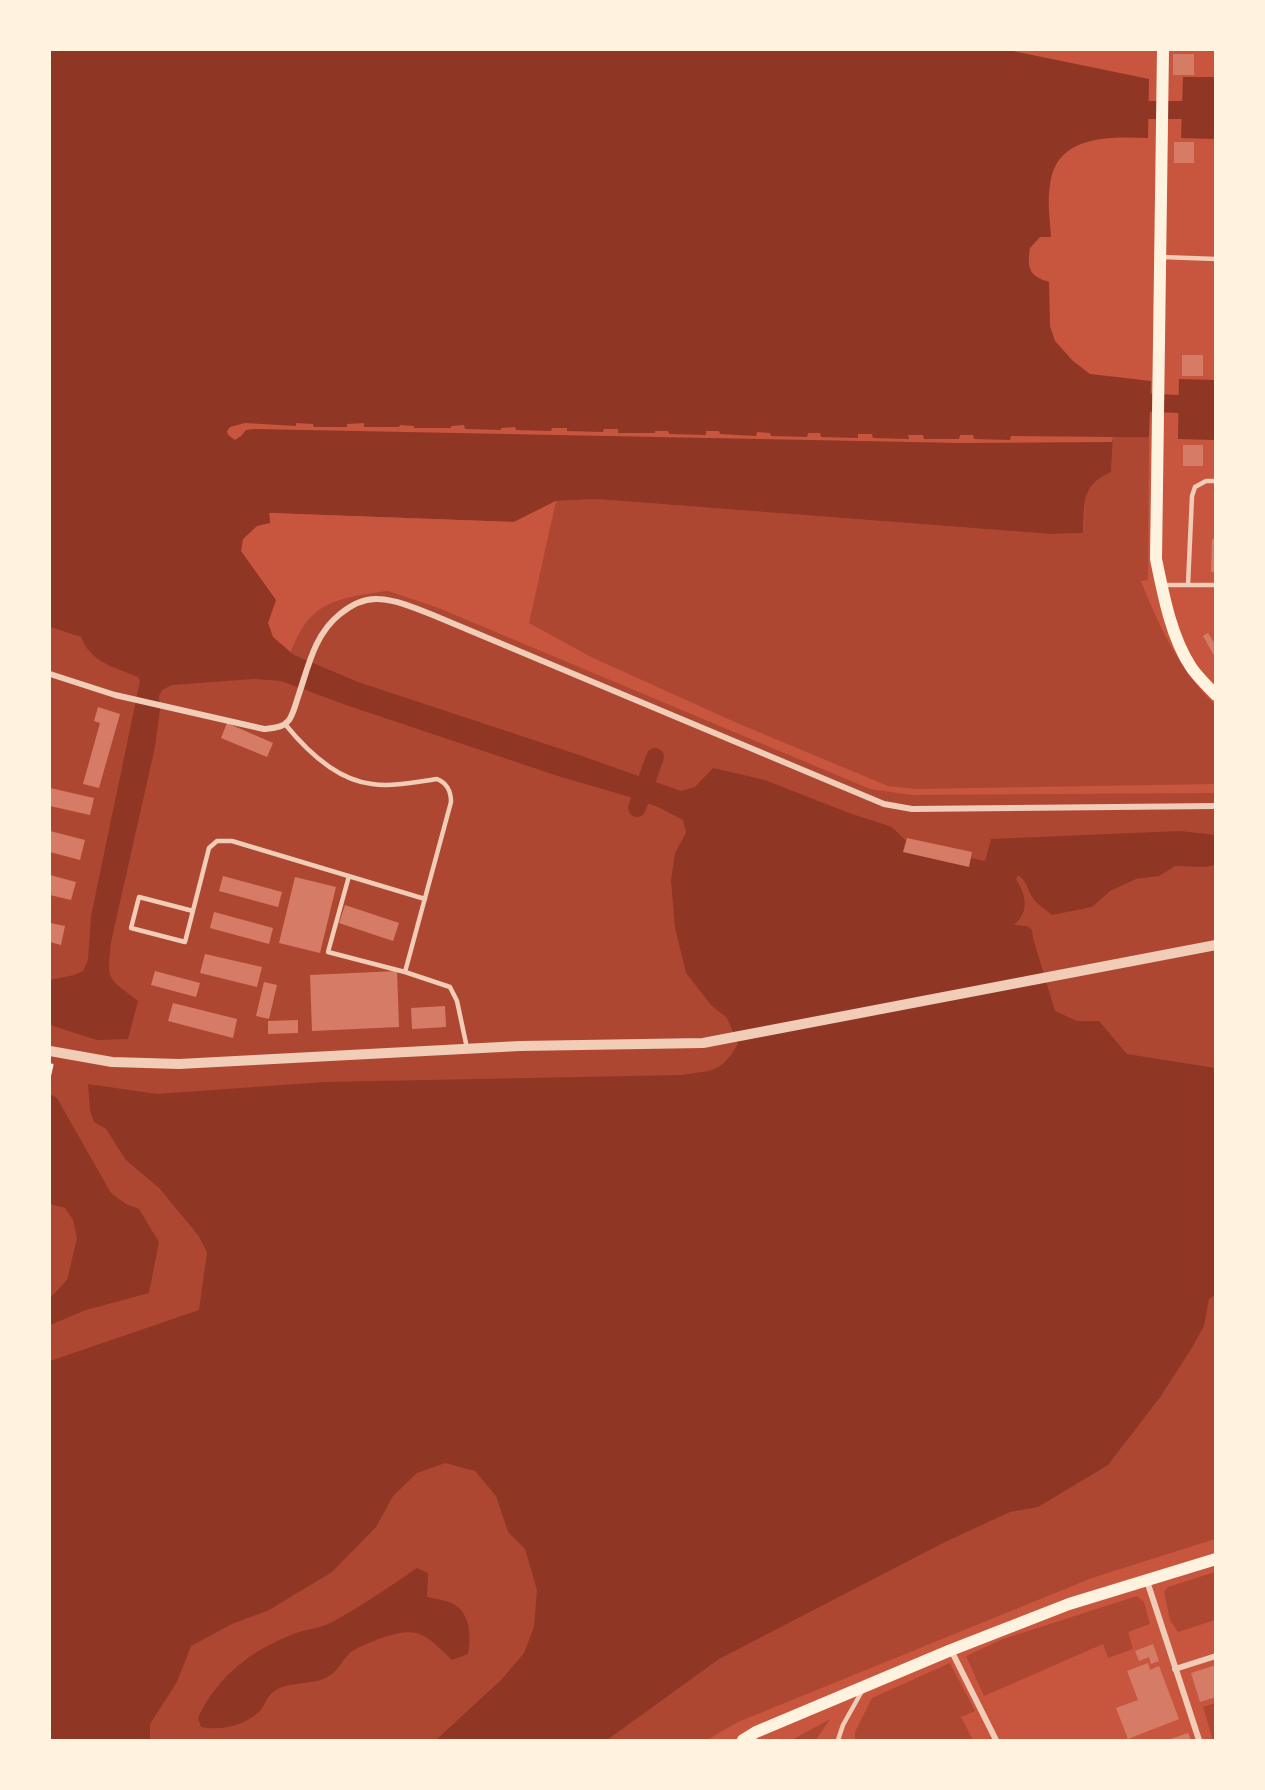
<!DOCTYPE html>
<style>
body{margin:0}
#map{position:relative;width:1265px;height:1790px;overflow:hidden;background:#c8553d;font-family:"DM Sans",sans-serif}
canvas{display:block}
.frame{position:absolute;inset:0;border:51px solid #fff3e0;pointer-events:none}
</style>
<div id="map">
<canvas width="1265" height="1790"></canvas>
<div class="frame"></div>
</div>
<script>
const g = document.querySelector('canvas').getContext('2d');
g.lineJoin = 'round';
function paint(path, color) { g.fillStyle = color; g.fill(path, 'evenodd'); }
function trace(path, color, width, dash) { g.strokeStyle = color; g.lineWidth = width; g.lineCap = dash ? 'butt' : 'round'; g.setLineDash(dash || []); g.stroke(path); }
paint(new Path2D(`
 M 1113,437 L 1149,437 L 1148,580 L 1141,581 C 1159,627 1180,670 1215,705 L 1215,784 L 916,789 L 888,786 L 737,723 L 591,657 L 529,623 L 556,501 L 597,499 L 1050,534 L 1083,533 C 1087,503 1078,487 1111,472 Z
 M 388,591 L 436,607 L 870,789 L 912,795 L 1215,793 L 1215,1539 L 1092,1578 L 738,1722 L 707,1740 L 50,1740 L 50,627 L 82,637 L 281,681 C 303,611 314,600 388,591 Z
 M 1215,1572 L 1215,1620 L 1178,1632 L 1170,1620 L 1164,1592 L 1168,1587 Z
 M 1137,1596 L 1144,1602 L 1150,1624 L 1128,1632 L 1133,1649 L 1108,1658 L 1103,1644 L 984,1696 L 966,1656 L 1003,1639 Z
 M 950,1663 L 975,1711 L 961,1717 L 973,1740 L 855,1740 L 855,1732 L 872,1698 Z
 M 1215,1703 L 1215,1740 L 1213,1740 L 1203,1707 Z
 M 830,1719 L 816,1740 L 792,1740 Z`), '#ae4732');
paint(new Path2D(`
 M 50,50 L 1008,50 L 1149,79 L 1148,138 C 1110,137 1056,134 1050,185 C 1047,202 1050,220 1051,237 L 1040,237 L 1030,248 C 1027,268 1029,276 1049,282 L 1050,326 L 1055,341 L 1073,361 L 1090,374 L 1151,381 L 1149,437 L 1113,437 L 1111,472 C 1080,486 1085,503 1083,533 L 1050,534 L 596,499 L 556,501 L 514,522 L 270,513 L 270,523 L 257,526 L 243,539 L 241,551 L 276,600 L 268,623 L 273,637 L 294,655 L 358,682 L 579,755 L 681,791 L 695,787 L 713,768 L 765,780 L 849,813 L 892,827 L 910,845 L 985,861 L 991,839 L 1180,831 L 1215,835 L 1215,865 L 1205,867 L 1175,866 L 1159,876 L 1136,879 L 1110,891 L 1092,907 L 1052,915 C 1047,911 1040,906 1035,901 C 1028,892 1028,882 1018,875 L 1016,879 C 1026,895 1030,911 1014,925 L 1027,926 L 1032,930 L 1033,938 L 1055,1011 L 1077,1021 L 1099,1021 L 1127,1054 L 1215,1068 L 1215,1295 L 1209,1299 L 1204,1326 L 1193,1346 L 1161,1396 L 1108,1465 L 1038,1507 L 1010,1512 L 945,1542 L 719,1659 L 607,1740 L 436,1740 L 501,1680 L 524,1653 L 534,1627 L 537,1590 L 525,1549 L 508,1532 L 496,1496 L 475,1471 L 445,1463 L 417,1473 L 393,1496 L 376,1527 L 332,1572 L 269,1610 L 232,1624 L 191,1646 L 177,1682 L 150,1724 L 150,1740 L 50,1740 L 50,1361 L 199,1310 L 207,1252 L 198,1235 L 159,1188 L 126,1160 L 106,1129 L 94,1122 L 90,1111 L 88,1084 L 157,1094 L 324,1082 L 681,1075 C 713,1070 720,1074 738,1044 L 727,1018 L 711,1005 L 686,973 L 675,928 L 671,880 L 675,853 L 686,833 L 683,820 L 658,807 L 630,797 L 561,777 L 349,706 L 281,681 L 254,679 L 172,685 L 162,690 L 159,696 L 160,709 L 155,747 L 111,942 C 107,983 107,976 138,1001 L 128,1039 L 97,1040 L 50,1025 L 50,980 L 74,975 L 83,971 L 88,960 L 91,916 L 140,681 L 138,677 C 114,667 91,663 81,637 L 50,627 Z
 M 1183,77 L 1215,77 L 1215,139 L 1181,138 Z
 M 1179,379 L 1215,380 L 1215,440 L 1178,439 Z
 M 50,1094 L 57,1098 L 111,1193 L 126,1204 L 139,1209 L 159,1242 L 149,1293 L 86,1310 L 50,1325 L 50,1298 L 67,1280 L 77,1238 L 73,1220 L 65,1208 L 50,1204 Z
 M 417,1568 L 428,1573 L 427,1597 C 435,1599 448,1600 455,1605 C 471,1615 471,1638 468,1654 L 452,1660 C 423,1632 417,1625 376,1640 C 369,1643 358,1647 351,1652 C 342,1660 338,1672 326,1678 C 308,1686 284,1680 270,1695 C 266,1699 264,1706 260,1711 C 244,1726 221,1731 201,1727 L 198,1718 C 217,1676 253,1649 296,1633 C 309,1629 324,1627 336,1620 C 364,1604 391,1586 417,1568 Z`), '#8f3625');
paint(new Path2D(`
 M 245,423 L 296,426 L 296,423 L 313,424 L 314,427 L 347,427 L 347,424 L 364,423 L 364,427 L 399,427 L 400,425 L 414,426 L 414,428 L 451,428 L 451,426 L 464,425 L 465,429 L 501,430 L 501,428 L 515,427 L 516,430 L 551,431 L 552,428 L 567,428 L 567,431 L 603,432 L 604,429 L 618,429 L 618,433 L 655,433 L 655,431 L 668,431 L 669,434 L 706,435 L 706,431 L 719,431 L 720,434 L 756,436 L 757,432 L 770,433 L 771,436 L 807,437 L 808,433 L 820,433 L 821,437 L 858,438 L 858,434 L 872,434 L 873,438 L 909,439 L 908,435 L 923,435 L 924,439 L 959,439 L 960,435 L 973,435 L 974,439 L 1010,440 L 1011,436 L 1113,437 L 1112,442 L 961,443 L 254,429 L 246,430 L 241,436 L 235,440 L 228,435 L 227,431 L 230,427 Z
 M 556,501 L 555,505 L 514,525 L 273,516 L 271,526 L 269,513 L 514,522 Z`), '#c8553d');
trace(new Path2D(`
 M 1124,110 L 1216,110
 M 1139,402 L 1216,406
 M 637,808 L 655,757`), '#8f3625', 18);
paint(new Path2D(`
 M 1173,54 L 1194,54 L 1194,75 L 1173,75 Z
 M 1174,142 L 1194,142 L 1194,163 L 1174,163 Z
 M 1182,355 L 1203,355 L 1203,376 L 1182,376 Z
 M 1183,445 L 1203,445 L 1203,466 L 1183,466 Z
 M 1212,539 L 1216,539 L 1216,572 L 1211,572 Z
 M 1208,633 L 1216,646 L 1216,659 L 1203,636 Z
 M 98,707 L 120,714 L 99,788 L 83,784 L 100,723 L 94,721 Z
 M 227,723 L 273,743 L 267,757 L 221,738 Z
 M 50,788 L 94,798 L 90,815 L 50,806 Z
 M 50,831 L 85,840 L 80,860 L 50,852 Z
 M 907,838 L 972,852 L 969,867 L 903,852 Z
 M 50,875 L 76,882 L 71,900 L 50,895 Z
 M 223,876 L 282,892 L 278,907 L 219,891 Z
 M 295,877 L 336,887 L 320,953 L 279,943 Z
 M 345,905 L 399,923 L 393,941 L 339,923 Z
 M 214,912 L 273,928 L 269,944 L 210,928 Z
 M 50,923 L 65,926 L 61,945 L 50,942 Z
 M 205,954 L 262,967 L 257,987 L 200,973 Z
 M 155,971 L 200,983 L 196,997 L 151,985 Z
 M 397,971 L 399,1027 L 312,1031 L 310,975 Z
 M 264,982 L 277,985 L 269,1019 L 256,1016 Z
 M 173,1003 L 237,1019 L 233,1038 L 168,1021 Z
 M 445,1006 L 446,1027 L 412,1029 L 411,1008 Z
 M 298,1020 L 298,1033 L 268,1034 L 268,1021 Z
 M 1153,1644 L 1159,1661 L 1151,1664 L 1149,1657 L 1139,1661 L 1135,1651 Z
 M 1148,1663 L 1150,1670 L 1159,1666 L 1179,1719 L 1128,1739 L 1116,1708 L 1138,1700 L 1127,1671 Z
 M 1216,1665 L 1216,1697 L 1200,1702 L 1191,1673 Z
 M 1188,1733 L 1191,1740 L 1168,1740 Z`), '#d67c66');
trace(new Path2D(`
 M 50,1074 L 52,1065`), '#fff3e0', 3);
trace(new Path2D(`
 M 1162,257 L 1216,259
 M 1161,585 L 1216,585
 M 1188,585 L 1192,496 L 1195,487 L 1206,481 L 1216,481
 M 285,724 C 306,750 336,780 372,784 C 393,787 416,782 437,779 C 447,783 451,792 451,802 L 405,972 L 450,987 L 457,1001 L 467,1048
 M 349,876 L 328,952 L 405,972
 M 193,911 L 139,897 L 131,928 L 185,942 L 209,848 L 217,841 L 232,841 L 425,899
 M 838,1740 L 843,1725 L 862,1691`), '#f1ccb7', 4.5);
trace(new Path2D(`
 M 50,674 L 115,695 L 264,729 C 273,728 283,728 289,720 C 294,713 296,702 299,694 C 309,664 315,634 340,614 C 351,605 364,598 378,599 C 399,600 420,610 440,618 L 884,804 L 912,809 L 1216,806
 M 1147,1581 L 1199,1740
 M 951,1650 L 996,1740
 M 1175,1669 L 1216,1656`), '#f1ccb7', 6);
trace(new Path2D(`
 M 50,1051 L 112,1062 L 179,1064 L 520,1046 L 703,1043 L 1216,945`), '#f1ccb7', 10);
trace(new Path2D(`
 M 1163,50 L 1156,559 C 1163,593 1171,637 1191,667 C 1197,676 1207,686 1216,695
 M 743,1740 L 756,1732 L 951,1650 L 1069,1604 L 1216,1559`), '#fff3e0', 12);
</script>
